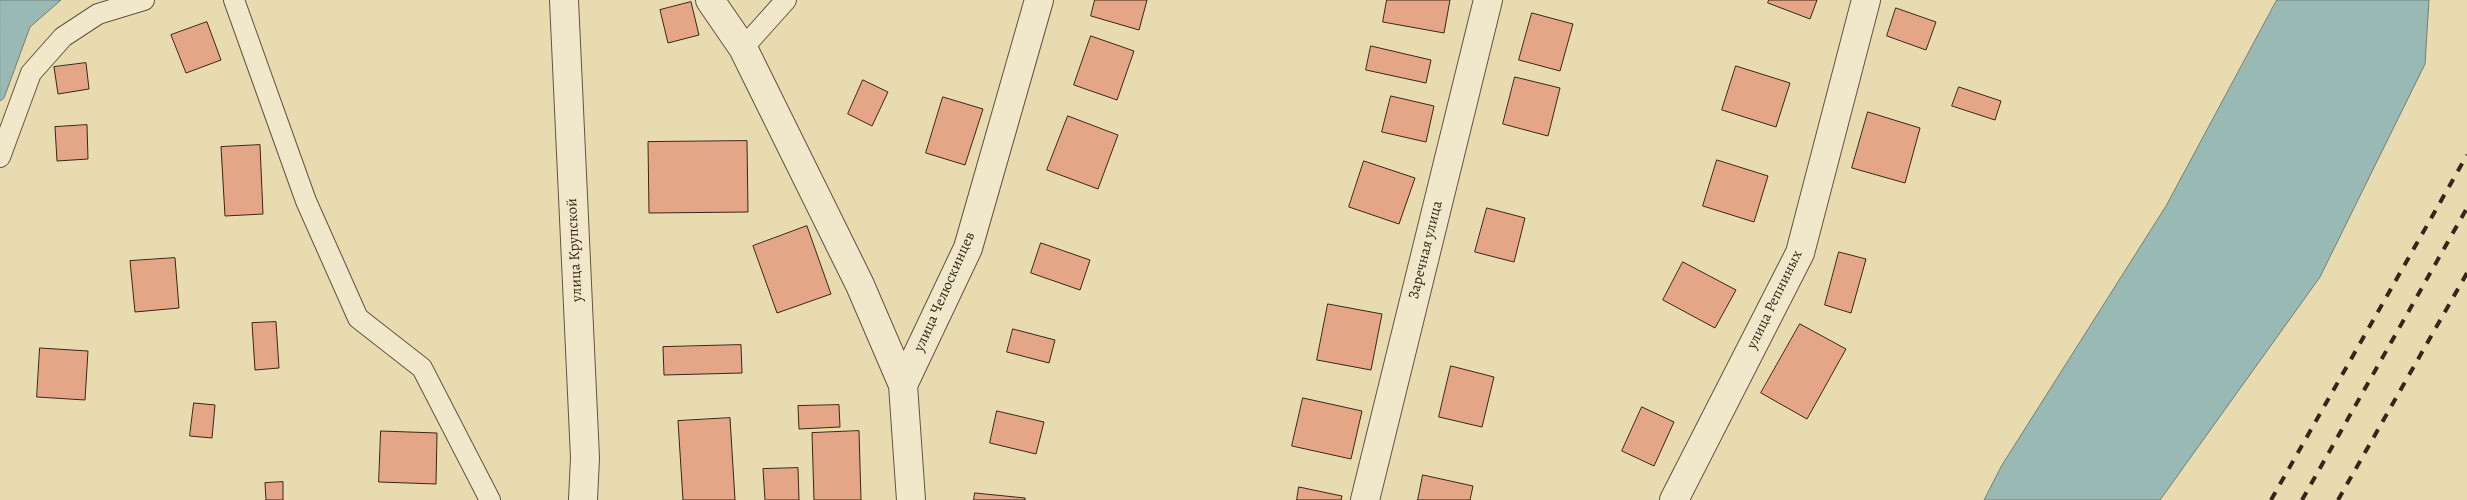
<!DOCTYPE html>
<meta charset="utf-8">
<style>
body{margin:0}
canvas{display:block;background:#e9dbb0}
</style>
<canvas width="2467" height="500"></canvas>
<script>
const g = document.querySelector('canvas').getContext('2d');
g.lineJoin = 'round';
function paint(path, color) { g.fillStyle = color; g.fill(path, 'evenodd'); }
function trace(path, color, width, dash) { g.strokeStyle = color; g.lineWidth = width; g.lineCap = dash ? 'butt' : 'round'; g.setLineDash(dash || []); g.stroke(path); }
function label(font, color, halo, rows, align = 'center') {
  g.font = font + ' Alegreya,serif'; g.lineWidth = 4; g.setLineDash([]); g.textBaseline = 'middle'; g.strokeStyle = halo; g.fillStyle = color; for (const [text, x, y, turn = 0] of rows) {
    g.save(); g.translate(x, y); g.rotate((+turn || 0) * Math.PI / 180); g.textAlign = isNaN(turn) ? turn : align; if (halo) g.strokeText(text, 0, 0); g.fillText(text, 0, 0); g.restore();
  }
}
const water = new Path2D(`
 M 0,0 L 61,0 L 30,27 L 4,98 L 0,101 Z
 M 2277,0 L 2429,0 L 2425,64 L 2320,277 L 2160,500 L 1984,500 L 2002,465 L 2166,206 Z`);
paint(water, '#99b9b4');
trace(water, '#727e76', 1);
const building = new Path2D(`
 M 1095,0 L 1147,0 L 1139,30 L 1091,16 Z
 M 1387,0 L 1450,0 L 1444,33 L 1383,22 Z
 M 1769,0 L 1817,0 L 1810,19 L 1768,3 Z
 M 691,2 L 699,35 L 668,43 L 660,10 Z
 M 1896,8 L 1936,22 L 1926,50 L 1887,36 Z
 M 1532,13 L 1573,24 L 1560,71 L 1519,60 Z
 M 207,22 L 221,60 L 186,73 L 171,35 Z
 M 1091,36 L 1134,51 L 1117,100 L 1074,85 Z
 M 1371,46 L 1431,60 L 1426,83 L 1366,70 Z
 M 86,63 L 89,89 L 58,94 L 54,67 Z
 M 1736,66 L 1790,83 L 1776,127 L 1722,110 Z
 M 1515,77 L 1560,88 L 1548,136 L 1503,124 Z
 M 863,80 L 888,92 L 872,126 L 848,114 Z
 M 1959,87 L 2001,101 L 1995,120 L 1952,106 Z
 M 1391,96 L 1434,106 L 1426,142 L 1382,132 Z
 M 943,97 L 983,109 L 965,165 L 926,153 Z
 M 1868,112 L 1920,128 L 1905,183 L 1852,168 Z
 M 1068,116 L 1118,135 L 1098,189 L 1047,170 Z
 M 87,125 L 88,159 L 57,161 L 55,127 Z
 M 747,141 L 748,212 L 649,213 L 648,142 Z
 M 260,145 L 263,214 L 225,216 L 221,147 Z
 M 1717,160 L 1768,176 L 1754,222 L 1703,206 Z
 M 1364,161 L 1415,178 L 1399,224 L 1349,207 Z
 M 1487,208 L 1525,218 L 1514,262 L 1475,252 Z
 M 807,226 L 831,294 L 777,313 L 753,246 Z
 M 1041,243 L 1090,260 L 1080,290 L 1031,273 Z
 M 1839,252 L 1866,259 L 1851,313 L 1825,305 Z
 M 175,258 L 179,308 L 135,312 L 130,261 Z
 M 1683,262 L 1736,290 L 1715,328 L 1663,300 Z
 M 1328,304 L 1382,314 L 1371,370 L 1317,360 Z
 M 276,322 L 279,368 L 255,370 L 252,323 Z
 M 1800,324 L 1846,349 L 1807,419 L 1761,393 Z
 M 1013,329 L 1055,340 L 1049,363 L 1007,352 Z
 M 741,345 L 742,373 L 664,375 L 663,347 Z
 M 40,348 L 88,351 L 85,400 L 37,397 Z
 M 1451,366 L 1494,377 L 1482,427 L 1439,417 Z
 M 1303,398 L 1362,411 L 1351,459 L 1292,446 Z
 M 194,403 L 215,405 L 212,438 L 190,436 Z
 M 839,405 L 840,427 L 799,429 L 798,406 Z
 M 1642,407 L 1674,422 L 1654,466 L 1622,451 Z
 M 997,411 L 1044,422 L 1036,454 L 990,443 Z
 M 730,418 L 735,500 L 683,500 L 678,421 Z
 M 381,431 L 437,433 L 436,484 L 379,482 Z
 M 859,431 L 861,500 L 814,500 L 812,433 Z
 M 798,468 L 799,500 L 765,500 L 763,469 Z
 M 1423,475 L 1473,486 L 1470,500 L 1418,500 Z
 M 283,482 L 283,500 L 266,500 L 265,483 Z
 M 1299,487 L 1342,496 L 1341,500 L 1297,500 Z
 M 975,493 L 1025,498 L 1025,500 L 974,500 Z`);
paint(building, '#e5a688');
trace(building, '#38251a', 1);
const service = new Path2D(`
 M 234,0 L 306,201 L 358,318 L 422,368 L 490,500
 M 743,48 L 786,0
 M 0,157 L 31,73 L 63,37 L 98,14 L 144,0`);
const minor = new Path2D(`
 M 710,0 L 743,48 L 860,285 L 903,385
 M 911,500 L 903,385 L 968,248 L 1039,0
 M 1365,500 L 1488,0
 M 1674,500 L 1800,253 L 1866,0`);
const tertiary = new Path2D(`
 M 564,0 L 585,458 L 583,500`);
trace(service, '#645240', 22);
trace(minor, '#645240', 30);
trace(tertiary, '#645240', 30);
trace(service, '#f1e8cc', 20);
trace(minor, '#f1e8cc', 28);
trace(tertiary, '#f1e8cc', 28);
trace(new Path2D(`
 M 2271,500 L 2467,155
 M 2302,500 L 2467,208
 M 2338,500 L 2467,273`), '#38251a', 4, [9, 9]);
label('15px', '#38251a', '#f1e8cc', [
 ["улица Крупской",575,250,-93],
 ["Заречная улица",1426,250,-76],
 ["улица Челюскинцев",945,292,-66],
 ["улица Репниных",1775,300,-64]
]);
</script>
